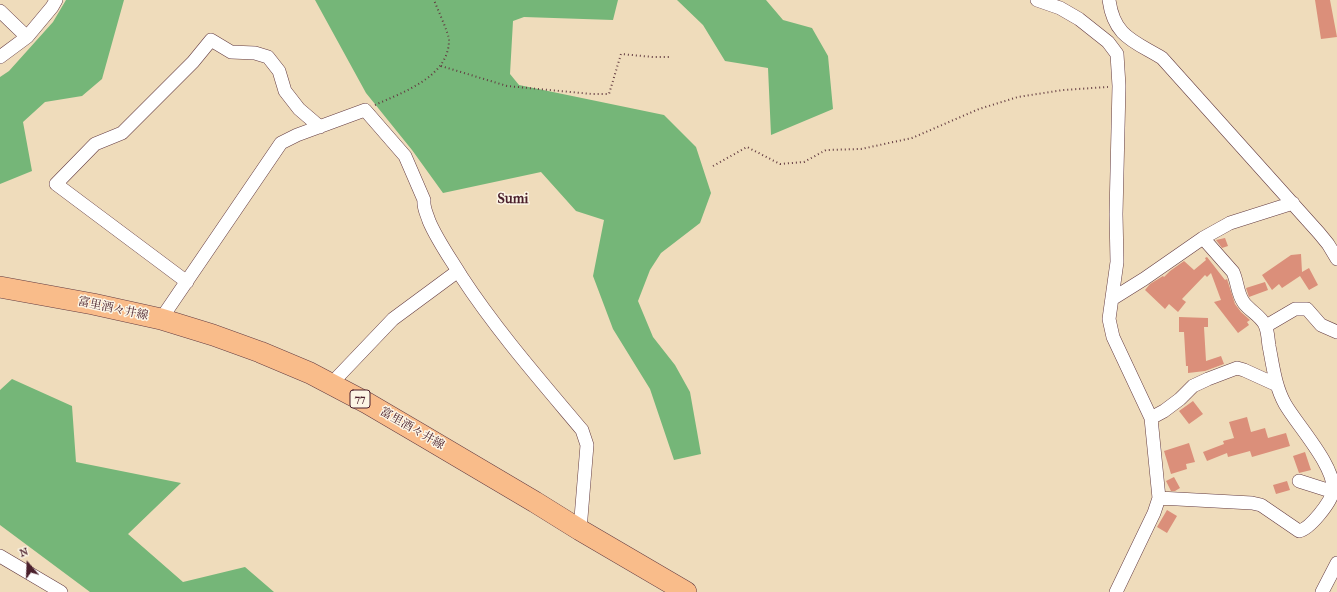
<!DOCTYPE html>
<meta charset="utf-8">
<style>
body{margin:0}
#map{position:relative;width:1337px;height:592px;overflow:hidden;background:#efdcbb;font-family:"IM FELL French Canon",serif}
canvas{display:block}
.north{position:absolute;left:8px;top:544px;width:40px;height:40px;-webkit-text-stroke:3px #fcf5e5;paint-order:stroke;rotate:341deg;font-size:11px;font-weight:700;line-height:16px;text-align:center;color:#4a1f2b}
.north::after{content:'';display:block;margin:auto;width:14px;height:18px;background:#4a1f2b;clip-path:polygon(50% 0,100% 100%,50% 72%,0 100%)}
</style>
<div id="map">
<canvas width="1337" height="592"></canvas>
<div class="north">N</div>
</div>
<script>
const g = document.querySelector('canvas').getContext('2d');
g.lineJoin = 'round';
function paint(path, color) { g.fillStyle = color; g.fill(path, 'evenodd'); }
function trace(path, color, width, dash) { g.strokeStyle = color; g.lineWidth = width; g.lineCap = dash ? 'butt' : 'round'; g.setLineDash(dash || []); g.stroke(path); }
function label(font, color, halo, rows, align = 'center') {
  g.font = font + ' "IM FELL French Canon","Noto Serif JP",serif'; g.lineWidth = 3; g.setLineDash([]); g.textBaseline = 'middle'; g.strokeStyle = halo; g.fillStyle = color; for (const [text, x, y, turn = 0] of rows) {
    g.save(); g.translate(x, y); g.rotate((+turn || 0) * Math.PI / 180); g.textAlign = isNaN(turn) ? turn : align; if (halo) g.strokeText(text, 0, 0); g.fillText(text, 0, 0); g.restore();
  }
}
paint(new Path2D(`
 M 66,0 L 124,0 L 102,79 L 82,96 L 45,102 L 23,122 L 32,171 L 0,184 L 0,77 L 9,71 L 53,22 Z
 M 315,0 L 618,0 L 613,20 L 524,17 L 513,21 L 510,74 L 519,85 L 664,115 L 696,147 L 711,193 L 700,223 L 661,253 L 650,270 L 638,301 L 653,337 L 675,365 L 690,392 L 701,454 L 674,460 L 650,389 L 613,329 L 593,276 L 604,220 L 576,211 L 541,172 L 443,193 L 412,150 L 366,93 Z
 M 677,0 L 766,0 L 783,20 L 812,28 L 828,56 L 833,109 L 771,135 L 768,68 L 725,61 L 703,25 Z
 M 12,379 L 72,406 L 76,462 L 181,483 L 128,534 L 183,582 L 245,567 L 274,592 L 90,592 L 0,525 L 0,390 Z`), '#75b678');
paint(new Path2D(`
 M 1315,0 L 1330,0 L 1337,37 L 1321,39 Z
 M 1225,238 L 1228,246 L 1222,248 L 1216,240 Z
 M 1301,254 L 1302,272 L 1309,268 L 1318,285 L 1309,290 L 1300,276 L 1282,288 L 1279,284 L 1272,290 L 1262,275 L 1291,255 Z
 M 1207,257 L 1225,280 L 1227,279 L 1235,304 L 1241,312 L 1250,320 L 1247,322 L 1249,325 L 1238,333 L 1214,302 L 1221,300 L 1211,273 L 1207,277 L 1205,275 L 1182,299 L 1186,302 L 1178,312 L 1169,304 L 1165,309 L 1145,290 L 1150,284 L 1163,276 L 1164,277 L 1170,271 L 1184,261 L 1194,270 L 1206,260 L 1205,258 Z
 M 1265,282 L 1268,290 L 1249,297 L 1246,288 Z
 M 1179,317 L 1208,318 L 1208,327 L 1204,327 L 1206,361 L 1221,356 L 1224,364 L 1205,371 L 1188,373 L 1188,366 L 1186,366 L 1184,332 L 1179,332 Z
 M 1193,401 L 1203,414 L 1189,424 L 1179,411 Z
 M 1247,417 L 1251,432 L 1265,428 L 1268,438 L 1286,433 L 1290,446 L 1252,457 L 1250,451 L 1228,457 L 1227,453 L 1207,461 L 1203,452 L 1224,444 L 1223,441 L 1234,438 L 1229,422 Z
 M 1189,443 L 1195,462 L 1186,464 L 1187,469 L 1171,474 L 1164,451 Z
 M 1305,452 L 1311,470 L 1299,473 L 1293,456 Z
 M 1174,477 L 1180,488 L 1175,491 L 1171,491 L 1166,481 Z
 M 1287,481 L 1290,490 L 1276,494 L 1273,485 Z
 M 1167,510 L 1177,516 L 1167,533 L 1157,527 Z`), '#db8f7a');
const minor = new Path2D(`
 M 1037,0 L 1060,8 L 1079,19 L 1108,42 L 1117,54 L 1119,86 L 1116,214 L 1117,262 L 1109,319 L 1113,337 L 1151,418 L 1159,498 L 1154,513 L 1116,592
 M 1109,0 C 1114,37 1134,41 1162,58 L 1319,233 L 1328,244 L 1337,259
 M 0,11 L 27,37
 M 0,57 L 27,37 L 52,7 L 56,0
 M 187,282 L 56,184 L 95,144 L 122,133 L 193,62 L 211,40 L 231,52 L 255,53 L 268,57 L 279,71 L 285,91 L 299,109 L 320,127
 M 1112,299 L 1144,279 L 1203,238 L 1230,223 L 1293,203
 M 161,319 L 281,143 L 297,135 L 365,110 L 405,156 L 424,200 C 423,208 427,214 429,221 C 437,240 450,258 461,276 C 497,331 540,380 582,430 L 587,445 L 580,530
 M 1266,326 L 1295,309 L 1307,309 L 1321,325 L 1337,332
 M 331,384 L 393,319 L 458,271
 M 1151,418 L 1164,411 L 1180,399 L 1193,386 L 1208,379 L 1237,368 L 1244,370 L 1277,385
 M 1299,481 L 1337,493
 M 1159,498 L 1252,503 L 1261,505 L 1299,531 C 1310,529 1331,502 1333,491 C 1336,467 1297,425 1285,404 C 1275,386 1273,366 1269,346 C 1268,340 1268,331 1265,325 C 1261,316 1250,311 1244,303 C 1237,294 1238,283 1233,272 L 1203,238
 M 0,556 L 61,592
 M 1322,592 L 1337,563`);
const primary = new Path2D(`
 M 0,287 L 93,304 L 161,319 L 213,335 L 260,352 L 310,373 L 367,403 L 425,437 L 535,502 L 580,530 L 686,592`);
trace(minor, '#633b41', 14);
trace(primary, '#633b41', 22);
trace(new Path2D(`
 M 441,66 L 507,86 L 592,94 L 609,94 L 621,54 L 653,57 L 670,57
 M 375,105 C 403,92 449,77 449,40 C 449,34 437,8 434,0
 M 713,166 L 747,147 L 780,164 L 804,162 L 826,150 L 861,149 L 912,138 L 979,109 L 1018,97 L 1063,90 L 1108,87`), '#633b41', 2, [1, 3]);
trace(minor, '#fff', 13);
trace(primary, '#f9bc8a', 21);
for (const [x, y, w] of [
 [360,399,20]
]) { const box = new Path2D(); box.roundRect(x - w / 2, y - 9, w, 18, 3); g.fillStyle = '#fcf5e5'; g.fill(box); trace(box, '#4a1f2b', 1); }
label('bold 11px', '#4a1f2b', null, [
 ["77",360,399]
]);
label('12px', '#4a1f2b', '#fcf5e5', [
 ["富里酒々井線",113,309,12],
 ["富里酒々井線",412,429,30]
]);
label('bold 14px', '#4a1f2b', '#fcf5e5', [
 ["Sumi",513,200]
]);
</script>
